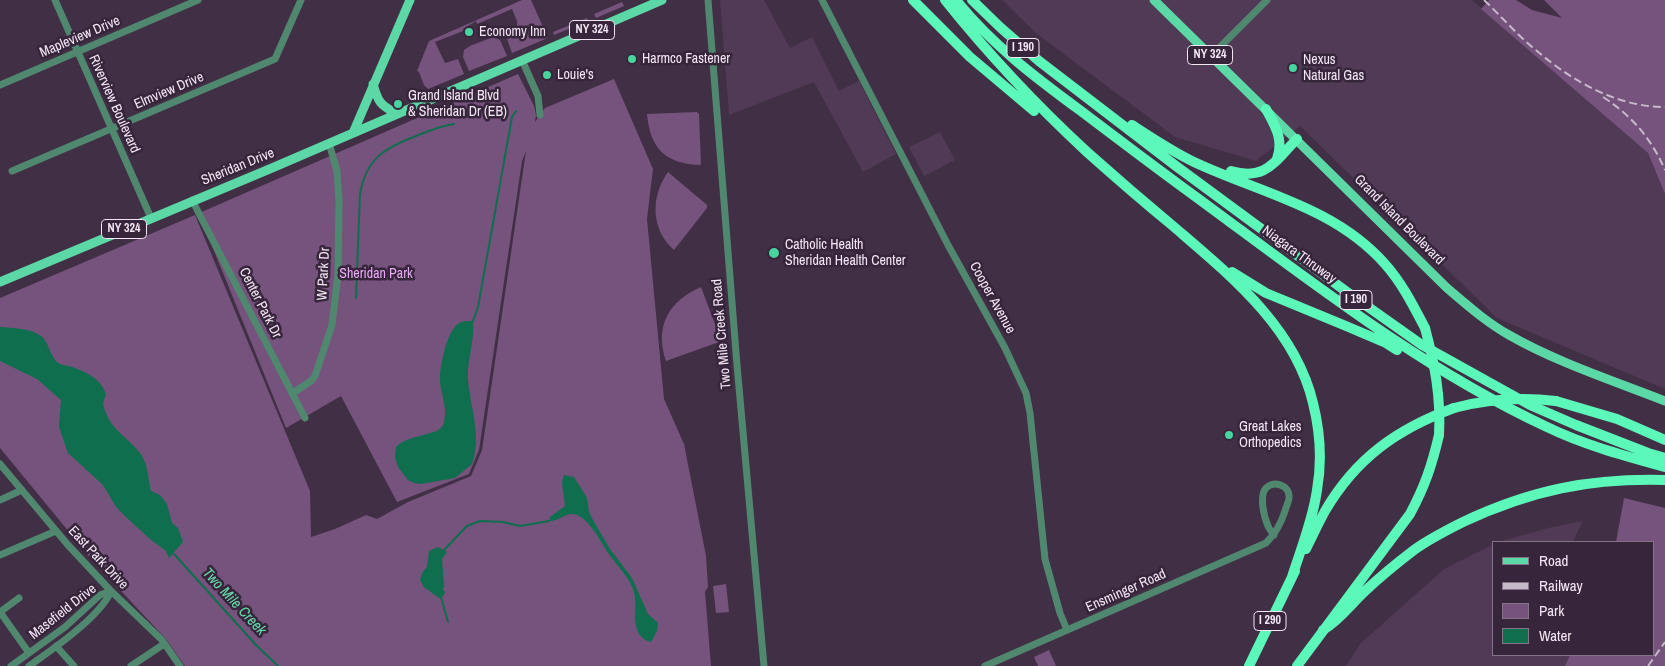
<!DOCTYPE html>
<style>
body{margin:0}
#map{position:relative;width:1665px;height:666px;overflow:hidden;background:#412f45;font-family:"Archivo Narrow",sans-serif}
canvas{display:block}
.legend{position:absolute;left:1492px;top:541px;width:162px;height:115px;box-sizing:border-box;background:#37253b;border:1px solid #827385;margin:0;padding:6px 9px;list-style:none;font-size:15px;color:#f3e7f5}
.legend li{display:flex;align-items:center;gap:10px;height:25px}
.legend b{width:25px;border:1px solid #827385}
</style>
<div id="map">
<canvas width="1665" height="666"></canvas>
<ul class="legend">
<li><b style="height:6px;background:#5bd8a5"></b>Road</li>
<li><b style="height:6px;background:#c6b9c9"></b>Railway</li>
<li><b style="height:14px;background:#75537d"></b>Park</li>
<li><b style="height:14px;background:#0e6e4e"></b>Water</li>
</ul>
</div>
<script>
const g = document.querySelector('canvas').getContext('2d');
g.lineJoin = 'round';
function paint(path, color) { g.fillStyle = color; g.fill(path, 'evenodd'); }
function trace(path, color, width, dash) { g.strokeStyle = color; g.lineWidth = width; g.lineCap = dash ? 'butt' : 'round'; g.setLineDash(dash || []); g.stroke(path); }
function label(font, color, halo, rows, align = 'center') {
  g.font = font + ' "Archivo Narrow",sans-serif'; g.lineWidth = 5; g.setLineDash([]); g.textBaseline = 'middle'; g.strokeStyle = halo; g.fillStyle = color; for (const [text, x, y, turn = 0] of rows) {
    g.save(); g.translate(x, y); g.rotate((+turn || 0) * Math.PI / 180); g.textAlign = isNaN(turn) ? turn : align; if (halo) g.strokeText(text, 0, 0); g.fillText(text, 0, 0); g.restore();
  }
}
paint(new Path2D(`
 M 720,0 L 764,0 L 790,48 L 812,37 L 839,91 L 859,81 L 896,154 L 863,172 L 814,82 L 729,115 Z
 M 1002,0 L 1472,0 L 1648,153 L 1665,194 L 1665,389 L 1497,318 L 1300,126 L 1256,161 L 1175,137 L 1037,34 Z
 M 940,132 L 955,160 L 924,176 L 909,147 Z
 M 1583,521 L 1573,542 L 1498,542 L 1548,528 Z
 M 1494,544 L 1494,655 L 1570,655 L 1565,666 L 1346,666 L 1361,643 L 1444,569 Z`), '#503a55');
paint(new Path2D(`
 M 522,0 L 531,0 L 548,38 L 512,53 L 507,39 L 517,35 L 517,21 L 512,9 L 477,24 L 476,21 L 463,29 L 463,31 L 435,42 L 445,63 L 458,59 L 464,74 L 428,89 L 424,85 L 419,72 L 417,71 L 429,41 Z
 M 1489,0 L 1516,0 L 1532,10 L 1562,18 L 1544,0 L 1665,0 L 1665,194 L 1648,153 L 1481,9 Z
 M 622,2 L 624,6 L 596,18 L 594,14 Z
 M 587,18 L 588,21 L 554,35 L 553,32 Z
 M 493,37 L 500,40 L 507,56 L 469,71 L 463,57 L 464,50 L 470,46 Z
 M 518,74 L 534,106 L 536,115 L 535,122 L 545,108 L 614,79 L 653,169 L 647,219 L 664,399 L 684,444 L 706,556 L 708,587 L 705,592 L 711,666 L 185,666 L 166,639 L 93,561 L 0,448 L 0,298 L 195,215 L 310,491 L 311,537 L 335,529 L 366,515 L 377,519 L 408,502 L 471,476 L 482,450 L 526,151 L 522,161 L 479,450 L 469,474 L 397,502 L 341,396 L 286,428 L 210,241 L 197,214 Z
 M 697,112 L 699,114 L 701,165 C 665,164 650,148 647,114 Z
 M 668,172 L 707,205 L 707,208 L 674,250 C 651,230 650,197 668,172 Z
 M 701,287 L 721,340 L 719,342 L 666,361 C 654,326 669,301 701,287 Z
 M 1624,498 L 1665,508 L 1665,666 L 1565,666 L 1570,655 L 1654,655 L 1654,542 L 1616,542 Z
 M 726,584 L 729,612 L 716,613 L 713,586 Z
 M 1049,650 L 1056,666 L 1038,666 L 1034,657 Z`), '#75537d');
paint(new Path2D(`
 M 473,321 C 475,341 467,359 468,379 C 470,407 482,436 472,464 L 455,478 L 421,484 L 414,483 L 408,480 L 398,467 L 395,458 L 396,447 C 408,434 439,436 443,425 C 449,410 440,393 440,379 C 440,365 447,328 461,322 C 465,321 469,321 473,321 Z
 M 0,327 C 12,328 27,328 38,334 C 50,340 49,358 60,364 C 65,366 71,366 75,368 C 89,373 101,380 106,394 L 103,403 C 108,429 126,435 140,453 C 148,463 148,479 151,491 L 160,495 L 167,504 L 172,523 L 178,528 L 183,542 L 169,558 L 166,551 L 151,540 L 126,517 L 116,507 L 103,485 L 68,453 L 59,427 L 61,400 L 37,379 L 0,361 Z
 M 564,475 L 574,477 L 579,485 L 587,498 L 589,512 L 593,520 L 610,549 L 632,578 L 648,614 L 658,623 L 657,631 L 651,642 C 646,641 642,638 639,634 C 631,618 639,605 633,589 C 628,576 619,568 611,557 C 604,548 599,537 592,528 C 588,523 581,515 574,514 C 565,513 557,522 549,521 L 550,517 L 565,506 L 562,482 Z
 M 438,547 L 447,552 L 442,559 L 444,587 L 443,589 L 445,593 L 443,596 L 439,598 L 424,587 L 420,580 L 422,573 L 427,567 L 429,551 Z`), '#0e6e4e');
trace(new Path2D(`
 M 356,298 L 360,194 C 366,159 384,148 416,136 C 428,131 440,126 454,124
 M 473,321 L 478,307 L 512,117 L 516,111
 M 444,550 L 467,526 L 480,521 L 503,522 L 520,526 L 549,521
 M 174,554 L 256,645 L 278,666
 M 441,597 L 448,622`), '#0e6e4e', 2);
trace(new Path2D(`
 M 55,0 L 151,218
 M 708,0 L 737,365 L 764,666
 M 822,0 L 948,245 L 1005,348 L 1026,393 L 1030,413 L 1045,559 L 1060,613 L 1067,630
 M 1211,56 L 1267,0
 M 522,60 L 538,96 L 540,115
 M 0,85 L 198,0
 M 12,171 L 275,59 L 301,0
 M 192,200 L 305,418
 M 293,393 L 311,381 L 315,376 L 332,325 L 338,274 L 339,201 L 337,171 L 329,143
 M 0,464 L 68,545 L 110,590 L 162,640 L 180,666
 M 0,500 L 22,490
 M 0,555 L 56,531
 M 0,612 L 29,653
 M 0,612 L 19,598
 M 56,646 L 74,666
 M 11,666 L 65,627 L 100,595 L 111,591
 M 29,666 C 52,650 101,616 111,591
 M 131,666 L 164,644
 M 985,666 L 1266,543 C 1276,533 1281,524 1285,511 C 1286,506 1290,500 1289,496 C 1289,485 1273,480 1266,488 C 1259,496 1264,517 1268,526 C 1269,529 1272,532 1274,535`), '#50886f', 7);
trace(new Path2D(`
 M 1154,0 L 1447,288 C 1467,305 1486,322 1509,335 C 1556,362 1614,381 1665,401
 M 373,84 C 378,102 380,105 397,114
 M 353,133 L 410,0
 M 0,282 L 272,168 L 662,0`), '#5bd8a5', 9);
trace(new Path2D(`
 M 913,0 L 970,57 L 1034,111
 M 945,0 C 989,55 1035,104 1087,152 C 1115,177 1144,202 1173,226 C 1230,275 1295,327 1313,403 C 1320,431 1322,462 1317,490 C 1313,519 1301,549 1292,577
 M 956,0 C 991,44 1036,78 1081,111 C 1114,136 1147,161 1181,186 C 1299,272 1414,365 1547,427 C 1584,445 1625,456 1665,467
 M 972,0 L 1001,28 L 1039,61 L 1176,166 L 1347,292 L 1422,345 L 1530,405 L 1576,425 L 1648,453 L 1665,458
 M 1266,109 C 1275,126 1284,139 1277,159
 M 1132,125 C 1152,138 1173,152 1194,162 C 1260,193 1335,207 1385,264 C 1402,283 1413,305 1425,328
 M 1231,171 C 1266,181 1274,162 1297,139
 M 1232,272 L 1266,293 L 1346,326 L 1386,343 L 1397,350
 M 1556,401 L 1617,419 L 1665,440
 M 1306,549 C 1312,537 1318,524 1325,511 C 1356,458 1397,429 1454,408
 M 1323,630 C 1340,620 1350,605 1365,591 C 1380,577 1397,563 1414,550 C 1429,539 1447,530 1463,522 C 1531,490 1590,478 1665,480
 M 1249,666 L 1295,571
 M 1297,666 L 1410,514 C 1425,486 1432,465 1439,435`), '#5bf8ba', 10);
trace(new Path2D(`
 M 1484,0 C 1502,17 1518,36 1537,51 C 1572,81 1617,107 1665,107
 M 1603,97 C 1632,116 1651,138 1665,170
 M 1648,666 L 1665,642`), '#c6b9c9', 2, [8, 4]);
trace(new Path2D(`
 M 1425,328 C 1435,365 1441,397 1439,435
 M 1454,408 C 1488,399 1521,397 1556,401`), '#5bf8ba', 10);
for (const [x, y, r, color] of [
 [469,32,5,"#47d49e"],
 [632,59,5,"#47d49e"],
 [1293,68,5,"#47d49e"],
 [547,75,5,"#47d49e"],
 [398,104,5,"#47d49e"],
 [774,253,6,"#47d49e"],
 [1229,435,5,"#47d49e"]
]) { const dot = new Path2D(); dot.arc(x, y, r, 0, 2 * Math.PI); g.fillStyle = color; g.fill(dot); trace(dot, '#37253b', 2); }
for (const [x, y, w] of [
 [592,30,45],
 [1023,48,32],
 [1210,55,45],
 [124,229,45],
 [1356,300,32],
 [1270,621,32]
]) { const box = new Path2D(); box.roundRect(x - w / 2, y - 9.5, w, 19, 4); g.fillStyle = '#37253b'; g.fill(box); trace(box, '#f3e7f5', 1); }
label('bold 12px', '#f3e7f5', null, [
 ["NY 324",592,30],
 ["I 190",1023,48],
 ["NY 324",1210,55],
 ["NY 324",124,229],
 ["I 190",1356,300],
 ["I 290",1270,621]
]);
label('14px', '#f3e7f5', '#37253b', [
 ["Economy Inn",479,32],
 ["Harmco Fastener",642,59],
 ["Nexus",1303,60],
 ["Natural Gas",1303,76],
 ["Louie's",557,75],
 ["Grand Island Blvd",408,96],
 ["& Sheridan Dr (EB)",408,112],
 ["Catholic Health",785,245],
 ["Sheridan Health Center",785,261],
 ["Great Lakes",1239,427],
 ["Orthopedics",1239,443]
], 'left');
label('14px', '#f3e7f5', '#37253b', [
 ["Mapleview Drive",80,37,-23],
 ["Elmview Drive",169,91,-23],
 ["Riverview Boulevard",114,104,66],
 ["Sheridan Drive",238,167,-22],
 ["Grand Island Boulevard",1399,220,45],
 ["Niagara Thruway",1299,255,36],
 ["W Park Dr",324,274,-87],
 ["Cooper Avenue",992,298,61],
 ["Center Park Dr",260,303,63],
 ["Two Mile Creek Road",722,334,-95],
 ["East Park Drive",98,558,47],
 ["Ensminger Road",1126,591,-24],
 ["Masefield Drive",63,612,-38]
]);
label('14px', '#eaa9f9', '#37253b', [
 ["Sheridan Park",376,274]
]);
label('italic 15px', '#65daa9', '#37253b', [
 ["Two Mile Creek",234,602,47]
]);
</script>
